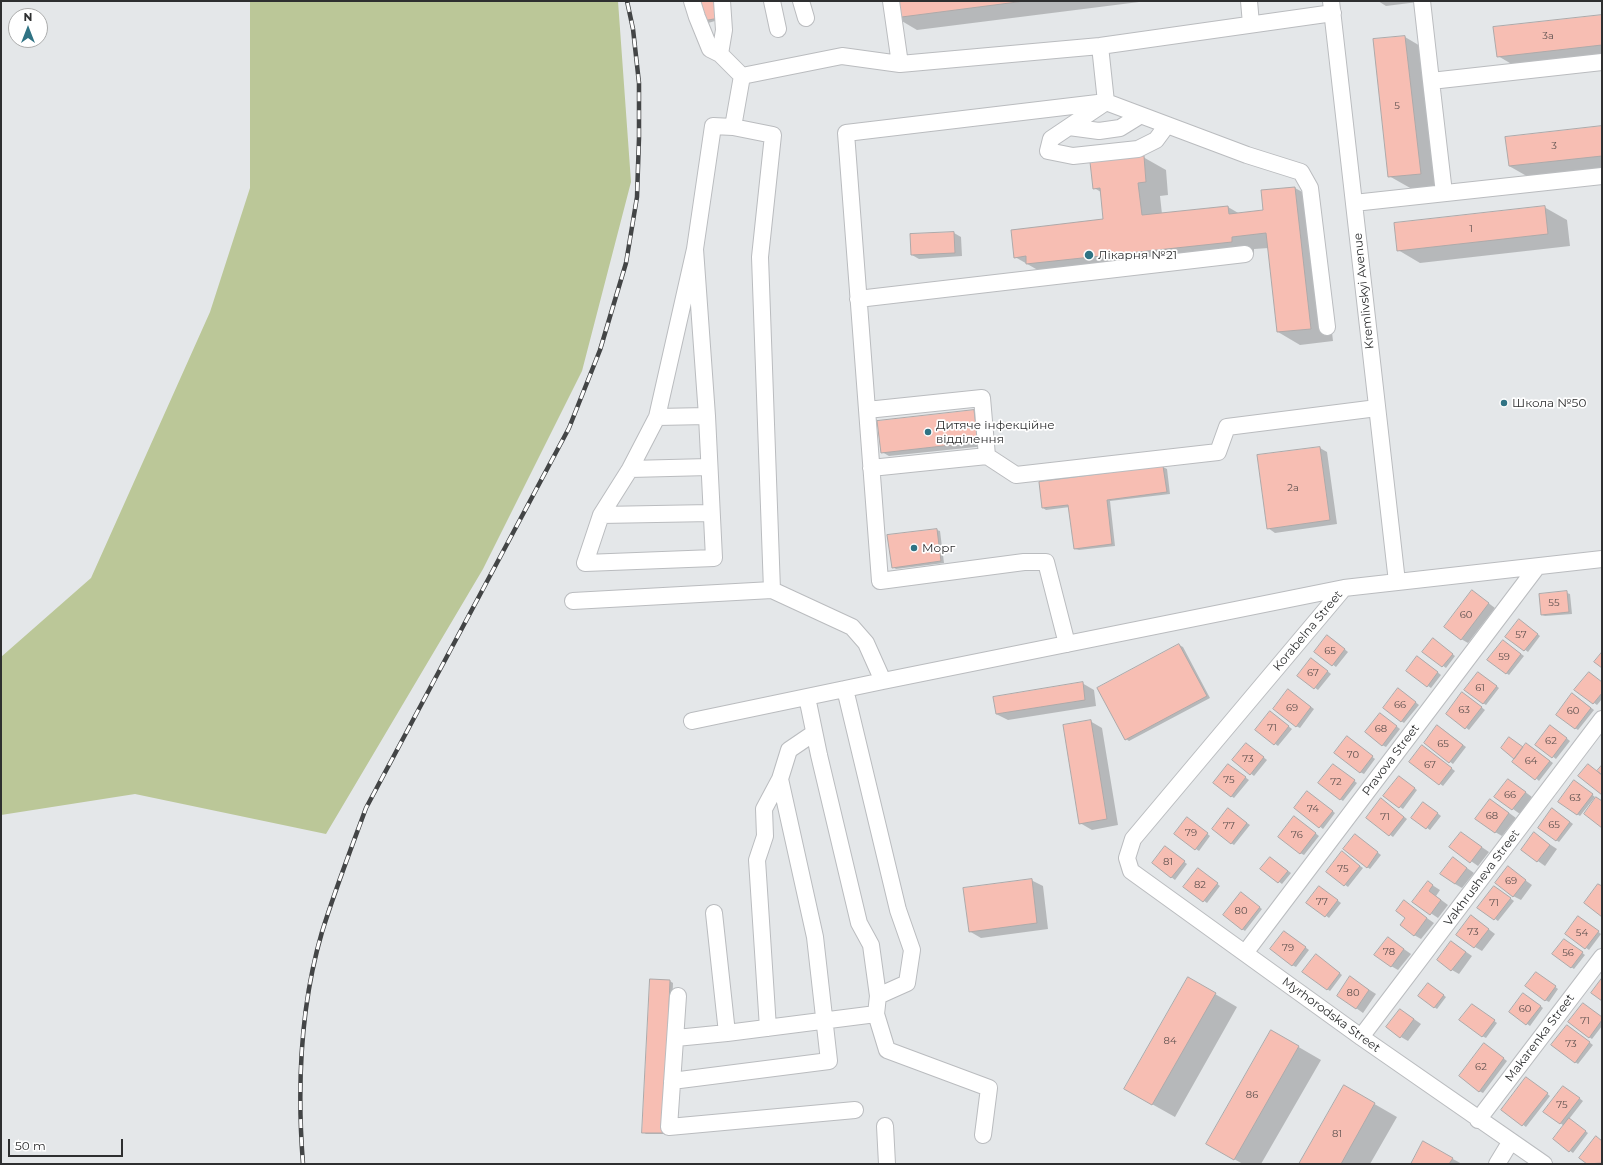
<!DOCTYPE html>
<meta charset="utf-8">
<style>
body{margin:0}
#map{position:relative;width:1603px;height:1165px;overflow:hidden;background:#e4e7e9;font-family:Montserrat,sans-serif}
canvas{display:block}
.frame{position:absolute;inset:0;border:2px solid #2e2f30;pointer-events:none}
.north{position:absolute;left:8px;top:8px;width:40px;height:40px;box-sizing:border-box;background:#fff;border:1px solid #abacac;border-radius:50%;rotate:0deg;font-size:11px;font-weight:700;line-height:16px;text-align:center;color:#2e2f30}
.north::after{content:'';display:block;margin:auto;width:14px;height:18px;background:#307384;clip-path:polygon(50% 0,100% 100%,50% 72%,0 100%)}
.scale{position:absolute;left:8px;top:1139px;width:115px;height:18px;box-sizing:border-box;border:2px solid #2e2f30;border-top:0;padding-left:5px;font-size:12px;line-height:14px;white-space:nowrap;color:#2e2f30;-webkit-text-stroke:3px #fff;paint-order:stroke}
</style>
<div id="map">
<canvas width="1603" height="1165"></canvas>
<div class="frame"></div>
<div class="north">N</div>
<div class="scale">50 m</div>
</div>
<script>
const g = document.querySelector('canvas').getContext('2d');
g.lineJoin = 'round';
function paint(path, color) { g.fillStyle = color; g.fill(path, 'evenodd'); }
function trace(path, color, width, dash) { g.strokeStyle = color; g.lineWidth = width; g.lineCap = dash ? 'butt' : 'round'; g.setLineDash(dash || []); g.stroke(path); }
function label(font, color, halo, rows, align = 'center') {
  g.font = font + ' Montserrat,sans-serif'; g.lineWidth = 3.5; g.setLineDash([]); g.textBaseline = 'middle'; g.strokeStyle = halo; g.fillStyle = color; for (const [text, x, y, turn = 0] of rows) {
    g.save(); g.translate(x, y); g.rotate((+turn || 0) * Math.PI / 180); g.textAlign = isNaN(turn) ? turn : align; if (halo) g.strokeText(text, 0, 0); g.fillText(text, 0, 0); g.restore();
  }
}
paint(new Path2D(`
 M 250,1 L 618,1 L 631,182 L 582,371 L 483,569 L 326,834 L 135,794 L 1,815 L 1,657 L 91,578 L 210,312 L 250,188 Z`), '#bbc798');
paint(new Path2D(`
 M 700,1 L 722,19 L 708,23 Z
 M 893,1 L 1147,1 L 917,30 L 895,17 Z
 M 1378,1 L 1418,1 L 1418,2 L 1386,6 Z
 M 1602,16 L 1602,60 L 1520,69 L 1498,56 Z
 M 1405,37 L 1427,50 L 1443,186 L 1412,189 L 1389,176 Z
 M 1602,127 L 1602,171 L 1532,179 L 1509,166 Z
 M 1143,157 L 1166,170 L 1168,195 L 1160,196 L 1162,214 L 1228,207 L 1240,214 L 1264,211 L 1295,188 L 1317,200 L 1333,341 L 1300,345 L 1278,332 L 1269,248 L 1254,249 L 1254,254 L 1050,277 L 1015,257 L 1104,220 L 1101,192 L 1094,188 Z
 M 1544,207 L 1567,220 L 1570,246 L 1420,263 L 1398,250 Z
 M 954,233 L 961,237 L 962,256 L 919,259 L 912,255 Z
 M 974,411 L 982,416 L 985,446 L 889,456 L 882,452 L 878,422 Z
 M 1320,448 L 1327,452 L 1337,524 L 1275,533 L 1268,528 Z
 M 1163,467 L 1167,469 L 1170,494 L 1110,501 L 1115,546 L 1079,550 L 1075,549 L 1070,507 L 1046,510 L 1043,508 L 1040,483 Z
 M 937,530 L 940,531 L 944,563 L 896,569 L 893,567 Z
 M 1567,593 L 1570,594 L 1572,614 L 1545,616 L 1542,615 Z
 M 1479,596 L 1495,608 L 1468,643 L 1461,639 Z
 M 1522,622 L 1540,636 L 1528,652 L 1507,636 Z
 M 1331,638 L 1348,652 L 1336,667 L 1316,652 Z
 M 1436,642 L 1455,656 L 1446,668 L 1424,652 Z
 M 1506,643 L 1524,656 L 1509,675 L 1506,673 Z
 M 1179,645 L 1183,647 L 1210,698 L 1129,741 L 1126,739 Z
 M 1421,659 L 1441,675 L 1431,688 L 1428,686 Z
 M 1315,661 L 1331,674 L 1318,690 L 1299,676 Z
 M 1479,673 L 1499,688 L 1486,705 L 1483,703 Z
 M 1602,682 L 1602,699 L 1597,705 L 1576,690 Z
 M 1082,683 L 1094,690 L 1096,706 L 1008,720 L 996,714 Z
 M 1402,691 L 1419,705 L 1404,723 L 1401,721 Z
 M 1291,692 L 1314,709 L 1300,728 L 1296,726 Z
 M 1466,695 L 1485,710 L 1469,730 L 1447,713 Z
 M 1576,696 L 1594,710 L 1578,730 L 1575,728 Z
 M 1273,714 L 1292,729 L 1278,746 L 1256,730 Z
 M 1383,716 L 1400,729 L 1386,747 L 1382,745 Z
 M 1090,721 L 1102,728 L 1118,825 L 1092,830 L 1080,823 Z
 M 1441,728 L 1466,747 L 1453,764 L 1425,743 Z
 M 1554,728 L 1570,741 L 1556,759 L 1536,744 Z
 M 1350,739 L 1375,759 L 1364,774 L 1360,772 Z
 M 1513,740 L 1523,748 L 1530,746 L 1553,763 L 1539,781 L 1516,759 L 1502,748 Z
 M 1249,746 L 1267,760 L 1254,776 L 1233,760 Z
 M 1425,748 L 1455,771 L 1443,786 L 1410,762 Z
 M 1231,767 L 1249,780 L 1234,798 L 1231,796 Z
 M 1336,767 L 1357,783 L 1343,801 L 1340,799 Z
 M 1402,779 L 1417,790 L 1403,809 L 1400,807 Z
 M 1578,783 L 1595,797 L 1580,816 L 1577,814 Z
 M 1516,785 L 1532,797 L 1520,814 L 1496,797 Z
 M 1310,794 L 1335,813 L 1323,829 L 1295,807 Z
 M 1385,802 L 1407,819 L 1393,837 L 1367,818 Z
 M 1497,804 L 1516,818 L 1502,836 L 1495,832 Z
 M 1427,805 L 1441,816 L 1430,830 L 1413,818 Z
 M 1553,809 L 1573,824 L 1559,842 L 1556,840 Z
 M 1231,812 L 1250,825 L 1234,845 L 1231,843 Z
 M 1297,819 L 1319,836 L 1304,855 L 1300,853 Z
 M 1190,820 L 1210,836 L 1199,851 L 1196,849 Z
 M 1461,833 L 1489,852 L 1478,866 L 1451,847 Z
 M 1534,834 L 1557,849 L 1545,866 L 1522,850 Z
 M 1358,838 L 1381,855 L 1370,869 L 1367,867 Z
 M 1169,850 L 1187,864 L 1175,880 L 1153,863 Z
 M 1345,855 L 1363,868 L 1348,887 L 1327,872 Z
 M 1453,858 L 1474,873 L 1462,888 L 1455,884 Z
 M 1274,860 L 1291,873 L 1282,884 L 1262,869 Z
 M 1508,868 L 1532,885 L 1521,900 L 1513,896 Z
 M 1201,871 L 1220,886 L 1207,903 L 1185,887 Z
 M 1031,880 L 1043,886 L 1048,929 L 981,938 L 969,931 Z
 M 1429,883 L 1440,890 L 1436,896 L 1448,905 L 1438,918 L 1414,902 Z
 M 1323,889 L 1341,903 L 1329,918 L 1308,902 Z
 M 1498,889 L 1514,901 L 1498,921 L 1479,908 Z
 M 1244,896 L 1262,909 L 1245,931 L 1242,929 Z
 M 1404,902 L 1434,923 L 1421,939 L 1414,935 L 1407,918 Z
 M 1471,916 L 1495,934 L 1482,951 L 1475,947 Z
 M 1582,919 L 1601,934 L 1589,950 L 1567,934 Z
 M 1285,932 L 1309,950 L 1296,967 L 1292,965 Z
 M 1388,938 L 1411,954 L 1398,970 L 1391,966 Z
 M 1452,942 L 1472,956 L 1459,974 L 1452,970 Z
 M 1568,942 L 1585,955 L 1574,969 L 1571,967 Z
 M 1319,957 L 1342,975 L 1330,991 L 1327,989 Z
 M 1540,975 L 1558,989 L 1549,1002 L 1545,1000 Z
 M 1188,978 L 1237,1007 L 1175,1117 L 1125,1089 Z
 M 1351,978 L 1376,994 L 1363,1013 L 1356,1008 Z
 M 670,981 L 673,983 L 667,1134 L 646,1134 L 643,1132 Z
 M 1431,986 L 1446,997 L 1437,1009 L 1434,1007 Z
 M 1527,996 L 1543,1008 L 1530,1026 L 1510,1012 Z
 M 1476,1007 L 1497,1023 L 1486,1038 L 1482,1036 Z
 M 1407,1014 L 1421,1024 L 1408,1041 L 1401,1037 Z
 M 1602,1018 L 1602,1026 L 1592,1039 L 1589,1037 Z
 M 1567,1026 L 1593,1045 L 1578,1064 L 1575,1062 Z
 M 1271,1031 L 1321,1060 L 1261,1164 L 1243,1164 L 1207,1144 Z
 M 1487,1046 L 1507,1061 L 1483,1093 L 1479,1091 Z
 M 1529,1080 L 1550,1096 L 1526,1127 L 1502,1109 Z
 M 1345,1087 L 1397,1117 L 1370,1164 L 1301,1164 Z
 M 1567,1089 L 1583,1101 L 1569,1119 L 1588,1133 L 1573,1153 L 1554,1139 L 1564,1126 L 1545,1111 Z
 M 1424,1143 L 1462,1164 L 1412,1164 Z`), '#0003');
const building = new Path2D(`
 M 699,1 L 715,1 L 719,18 L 703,21 Z
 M 892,1 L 1025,1 L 894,18 Z
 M 1602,15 L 1602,45 L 1497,57 L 1493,27 Z
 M 1405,36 L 1421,174 L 1388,177 L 1373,39 Z
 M 1602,126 L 1602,156 L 1509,166 L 1505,137 Z
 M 1144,156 L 1146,182 L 1138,183 L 1142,215 L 1228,206 L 1229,214 L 1263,210 L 1261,190 L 1295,187 L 1311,329 L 1277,332 L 1266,233 L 1232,237 L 1232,242 L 1026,264 L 1026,256 L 1014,258 L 1011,230 L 1103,219 L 1100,188 L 1093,189 L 1090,162 Z
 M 1545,206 L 1548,234 L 1397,251 L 1394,223 Z
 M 954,232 L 955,253 L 911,255 L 910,234 Z
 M 974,410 L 978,442 L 881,453 L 877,421 Z
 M 1320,447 L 1330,520 L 1267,529 L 1257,455 Z
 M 1163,466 L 1167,492 L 1107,500 L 1112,544 L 1074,549 L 1068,505 L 1042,508 L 1039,482 Z
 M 937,529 L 941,561 L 892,568 L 887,535 Z
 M 1472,590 L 1489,603 L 1461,640 L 1444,627 Z
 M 1567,591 L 1569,612 L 1541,615 L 1539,594 Z
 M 1519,619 L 1538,634 L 1524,651 L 1505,637 Z
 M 1327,635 L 1345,649 L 1332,666 L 1314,652 Z
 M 1433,638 L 1453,654 L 1442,667 L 1422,652 Z
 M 1503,640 L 1521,654 L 1506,674 L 1487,660 Z
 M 1179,644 L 1207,696 L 1125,740 L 1097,688 Z
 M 1602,652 L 1602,668 L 1594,662 Z
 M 1417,656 L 1438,672 L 1427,687 L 1406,671 Z
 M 1311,658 L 1328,671 L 1314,689 L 1297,676 Z
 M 1478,672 L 1497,686 L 1483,704 L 1464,690 Z
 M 1589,672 L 1602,682 L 1602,693 L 1593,704 L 1574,690 Z
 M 1083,682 L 1085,700 L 996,714 L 993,697 Z
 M 1398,688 L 1416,702 L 1401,722 L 1383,708 Z
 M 1288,689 L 1311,707 L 1296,727 L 1273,709 Z
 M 1462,692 L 1482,707 L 1465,729 L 1446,714 Z
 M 1572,693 L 1591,708 L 1575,729 L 1556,715 Z
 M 1270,711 L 1289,726 L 1274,745 L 1255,730 Z
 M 1380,713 L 1397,726 L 1382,746 L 1365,732 Z
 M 1091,720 L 1107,819 L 1079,824 L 1063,725 Z
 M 1437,725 L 1463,745 L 1449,763 L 1424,743 Z
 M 1550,725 L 1567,738 L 1552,758 L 1535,745 Z
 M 1347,736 L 1373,756 L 1360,773 L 1334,753 Z
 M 1509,737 L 1523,747 L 1514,759 L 1501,748 Z
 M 1246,743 L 1264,757 L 1250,775 L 1232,760 Z
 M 1526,743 L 1550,761 L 1535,780 L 1512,762 Z
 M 1422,745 L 1452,768 L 1439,785 L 1409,762 Z
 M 1228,764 L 1246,777 L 1231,797 L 1213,783 Z
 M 1333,764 L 1355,780 L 1340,800 L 1318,783 Z
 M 1588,764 L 1602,775 L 1602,795 L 1578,776 Z
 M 1602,765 L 1602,775 L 1597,771 Z
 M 1399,776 L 1415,788 L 1399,808 L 1383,796 Z
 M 1508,779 L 1526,792 L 1512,810 L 1494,797 Z
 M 1574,780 L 1593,794 L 1577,815 L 1558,802 Z
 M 1307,791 L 1333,811 L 1319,828 L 1294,808 Z
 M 1596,797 L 1602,801 L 1602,828 L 1584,814 Z
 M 1381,798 L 1404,817 L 1389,836 L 1366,818 Z
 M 1490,799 L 1509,813 L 1495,833 L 1475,819 Z
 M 1423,802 L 1438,813 L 1426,829 L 1411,818 Z
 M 1228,808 L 1247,823 L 1231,844 L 1212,829 Z
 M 1552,808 L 1570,822 L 1556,841 L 1538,828 Z
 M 1294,816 L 1316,833 L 1300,854 L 1278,837 Z
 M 1187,817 L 1208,833 L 1195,850 L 1174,834 Z
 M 1461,832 L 1482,847 L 1470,863 L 1449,847 Z
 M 1534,832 L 1550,845 L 1537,862 L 1521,850 Z
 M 1355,834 L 1378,852 L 1367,868 L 1343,849 Z
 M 1165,846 L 1185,861 L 1171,878 L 1152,863 Z
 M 1342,851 L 1360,866 L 1344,886 L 1326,872 Z
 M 1270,857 L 1288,871 L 1278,883 L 1260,869 Z
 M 1453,857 L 1467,868 L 1455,884 L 1440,874 Z
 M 1508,866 L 1526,880 L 1513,897 L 1495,883 Z
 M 1198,868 L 1218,883 L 1203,902 L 1183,887 Z
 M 1032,879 L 1037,923 L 969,932 L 963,888 Z
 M 1428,881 L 1433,885 L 1429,891 L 1441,900 L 1430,915 L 1412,902 Z
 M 1598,884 L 1602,886 L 1602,917 L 1584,903 Z
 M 1319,886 L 1338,900 L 1325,917 L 1306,903 Z
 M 1494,886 L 1511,898 L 1494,920 L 1477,908 Z
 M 1241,892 L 1260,907 L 1242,930 L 1223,915 Z
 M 1404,900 L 1427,918 L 1414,936 L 1400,925 L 1405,918 L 1396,911 Z
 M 1471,915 L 1489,929 L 1474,948 L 1456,935 Z
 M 1578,916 L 1599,931 L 1585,949 L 1565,934 Z
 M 1284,931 L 1306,947 L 1292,966 L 1270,949 Z
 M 1388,937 L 1404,949 L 1391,967 L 1374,955 Z
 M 1564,939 L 1583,952 L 1571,968 L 1552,954 Z
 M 1451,941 L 1466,952 L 1451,971 L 1437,960 Z
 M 1316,954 L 1340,973 L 1327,990 L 1302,972 Z
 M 1536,972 L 1556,986 L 1545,1001 L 1525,986 Z
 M 1350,976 L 1369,990 L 1356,1009 L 1337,996 Z
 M 1188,977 L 1216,993 L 1152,1105 L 1124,1089 Z
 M 1602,978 L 1602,1001 L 1591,993 Z
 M 650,979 L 670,980 L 664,1133 L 642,1133 Z
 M 1428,983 L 1444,995 L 1434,1008 L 1418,996 Z
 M 1523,993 L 1541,1006 L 1526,1025 L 1509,1012 Z
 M 1583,1003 L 1602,1017 L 1602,1020 L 1589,1038 L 1568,1022 Z
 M 1472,1004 L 1495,1020 L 1482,1037 L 1459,1020 Z
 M 1400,1009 L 1414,1019 L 1400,1038 L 1386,1027 Z
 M 1567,1025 L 1590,1042 L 1575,1063 L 1551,1045 Z
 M 1271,1030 L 1299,1046 L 1234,1160 L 1206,1144 Z
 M 1484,1043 L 1504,1058 L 1479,1092 L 1459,1076 Z
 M 1526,1077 L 1548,1093 L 1522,1126 L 1501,1110 Z
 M 1344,1085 L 1375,1103 L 1341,1164 L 1299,1164 Z
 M 1563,1086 L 1580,1098 L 1560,1124 L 1543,1112 Z
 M 1569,1118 L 1586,1131 L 1569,1152 L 1553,1139 Z
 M 1596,1136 L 1602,1141 L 1602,1163 L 1587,1164 L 1579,1158 Z
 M 1423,1141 L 1453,1158 L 1449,1164 L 1411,1164 Z`);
paint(building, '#f7beb3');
trace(building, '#ada9a9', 1);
const minor = new Path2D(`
 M 692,1 L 697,17 L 710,49 L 720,54 L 742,76 L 842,56 L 900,64 L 1100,46 L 1333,13
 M 772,1 L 778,29
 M 801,1 L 806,18
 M 891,1 L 900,64
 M 1249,1 L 1251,24
 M 1331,1 L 1397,582
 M 1422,1 L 1431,81
 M 720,54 L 724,30 L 722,1
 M 1167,125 L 1156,140 L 1138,149 L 1073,156 L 1048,151 L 1051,139 L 1106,102 L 1247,155 L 1301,172 L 1310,188 L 1327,327
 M 1069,127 L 1099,131 L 1120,128 L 1141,115
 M 1444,193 L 1431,81 L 1602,62
 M 1354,203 L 1602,176
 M 695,249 L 657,417 L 630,469 L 601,515 L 585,563 L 714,558 L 707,416 L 695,249 L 713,126 L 733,127
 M 858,299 L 1245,254
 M 867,410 L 982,398 L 987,456 L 1016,475 L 1218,452 L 1227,427 L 1377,408
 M 657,417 L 707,416
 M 871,468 L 987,456
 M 630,469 L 709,467
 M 601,515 L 711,513
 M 1344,588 L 1133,839 L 1127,858 L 1131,871 L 1361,1037 L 1544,1164
 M 772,590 L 852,627 L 866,643 L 883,681
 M 573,601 L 772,590 L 760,257 L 773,135 L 733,127 L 742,76
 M 1067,644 L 1046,562 L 1024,562 L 880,581 L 846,133 L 1106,102 L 1100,46
 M 845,689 L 898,910 L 912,950 L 907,983 L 878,996
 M 807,697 L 819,755 L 859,923 L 871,945 L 878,996 L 876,1014 L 887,1050 L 989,1088 L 983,1135
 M 692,721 L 883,681 L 1344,588 L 1602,559
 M 714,913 L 727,1033
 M 1245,953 L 1537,567
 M 678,996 L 669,1127 L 855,1110
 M 768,1028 L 757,860 L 765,836 L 764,809 L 780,779
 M 1361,1037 L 1602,719
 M 676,1038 L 727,1033 L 876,1014
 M 672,1081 L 829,1061 L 815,937 L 780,779 L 789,750 L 814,733
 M 1478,1120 L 1602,957
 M 885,1126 L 887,1164
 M 1497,1164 L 1511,1141`);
trace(minor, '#babcbf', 18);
trace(minor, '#fff', 16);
const rail = new Path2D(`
 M 303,1164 C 297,1087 300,1007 322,932 C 335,890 351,849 366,808 L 569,428 L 600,350 L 626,263 L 637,197 L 639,138 L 639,83 L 633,29 L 627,1`);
trace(rail, '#434546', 4.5);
trace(rail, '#fff', 3, [9]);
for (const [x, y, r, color] of [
 [1089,255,5,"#307384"],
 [1504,403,4,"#307384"],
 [928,432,4,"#307384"],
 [914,548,4,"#307384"]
]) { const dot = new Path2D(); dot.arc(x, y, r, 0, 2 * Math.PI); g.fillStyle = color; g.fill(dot); trace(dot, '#fff', 1.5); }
label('10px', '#605351', null, [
 ["3а",1548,36],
 ["5",1397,106],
 ["3",1554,146],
 ["1",1471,229],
 ["2а",1293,488],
 ["55",1554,603],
 ["60",1466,615],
 ["57",1521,635],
 ["65",1330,651],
 ["59",1504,657],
 ["67",1313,673],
 ["61",1480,688],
 ["66",1400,705],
 ["69",1292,708],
 ["63",1464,710],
 ["60",1573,711],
 ["71",1272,728],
 ["68",1381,729],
 ["62",1551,741],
 ["65",1443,744],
 ["70",1353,755],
 ["73",1248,759],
 ["64",1531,761],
 ["67",1430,765],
 ["75",1229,780],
 ["72",1336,782],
 ["66",1510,795],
 ["63",1575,798],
 ["74",1313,809],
 ["68",1492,816],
 ["71",1385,817],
 ["65",1554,825],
 ["77",1229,826],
 ["79",1191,833],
 ["76",1297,835],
 ["81",1168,862],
 ["75",1343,869],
 ["69",1511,881],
 ["82",1200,885],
 ["77",1322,902],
 ["71",1494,903],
 ["80",1241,911],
 ["73",1473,932],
 ["54",1582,933],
 ["79",1288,948],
 ["78",1389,952],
 ["56",1568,953],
 ["80",1353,993],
 ["60",1525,1009],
 ["71",1585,1021],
 ["84",1170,1041],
 ["73",1571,1044],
 ["62",1481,1067],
 ["86",1252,1095],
 ["75",1562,1105],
 ["81",1337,1134]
]);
label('12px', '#2e2f30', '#fff', [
 ["Лікарня №21",1098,255],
 ["Школа №50",1512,403],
 ["Дитяче інфекційне",936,425],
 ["відділення",936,439],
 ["Морг",922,548]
], 'left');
label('12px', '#2e2f30', '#fff', [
 ["Kremlivskyi Avenue",1364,291,-96],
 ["Korabelna Street",1308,631,-50],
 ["Pravova Street",1391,760,-53],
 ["Vakhrusheva Street",1482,878,-53],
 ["Myrhorodska Street",1331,1015,36],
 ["Makarenka Street",1540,1038,-53]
]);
</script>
